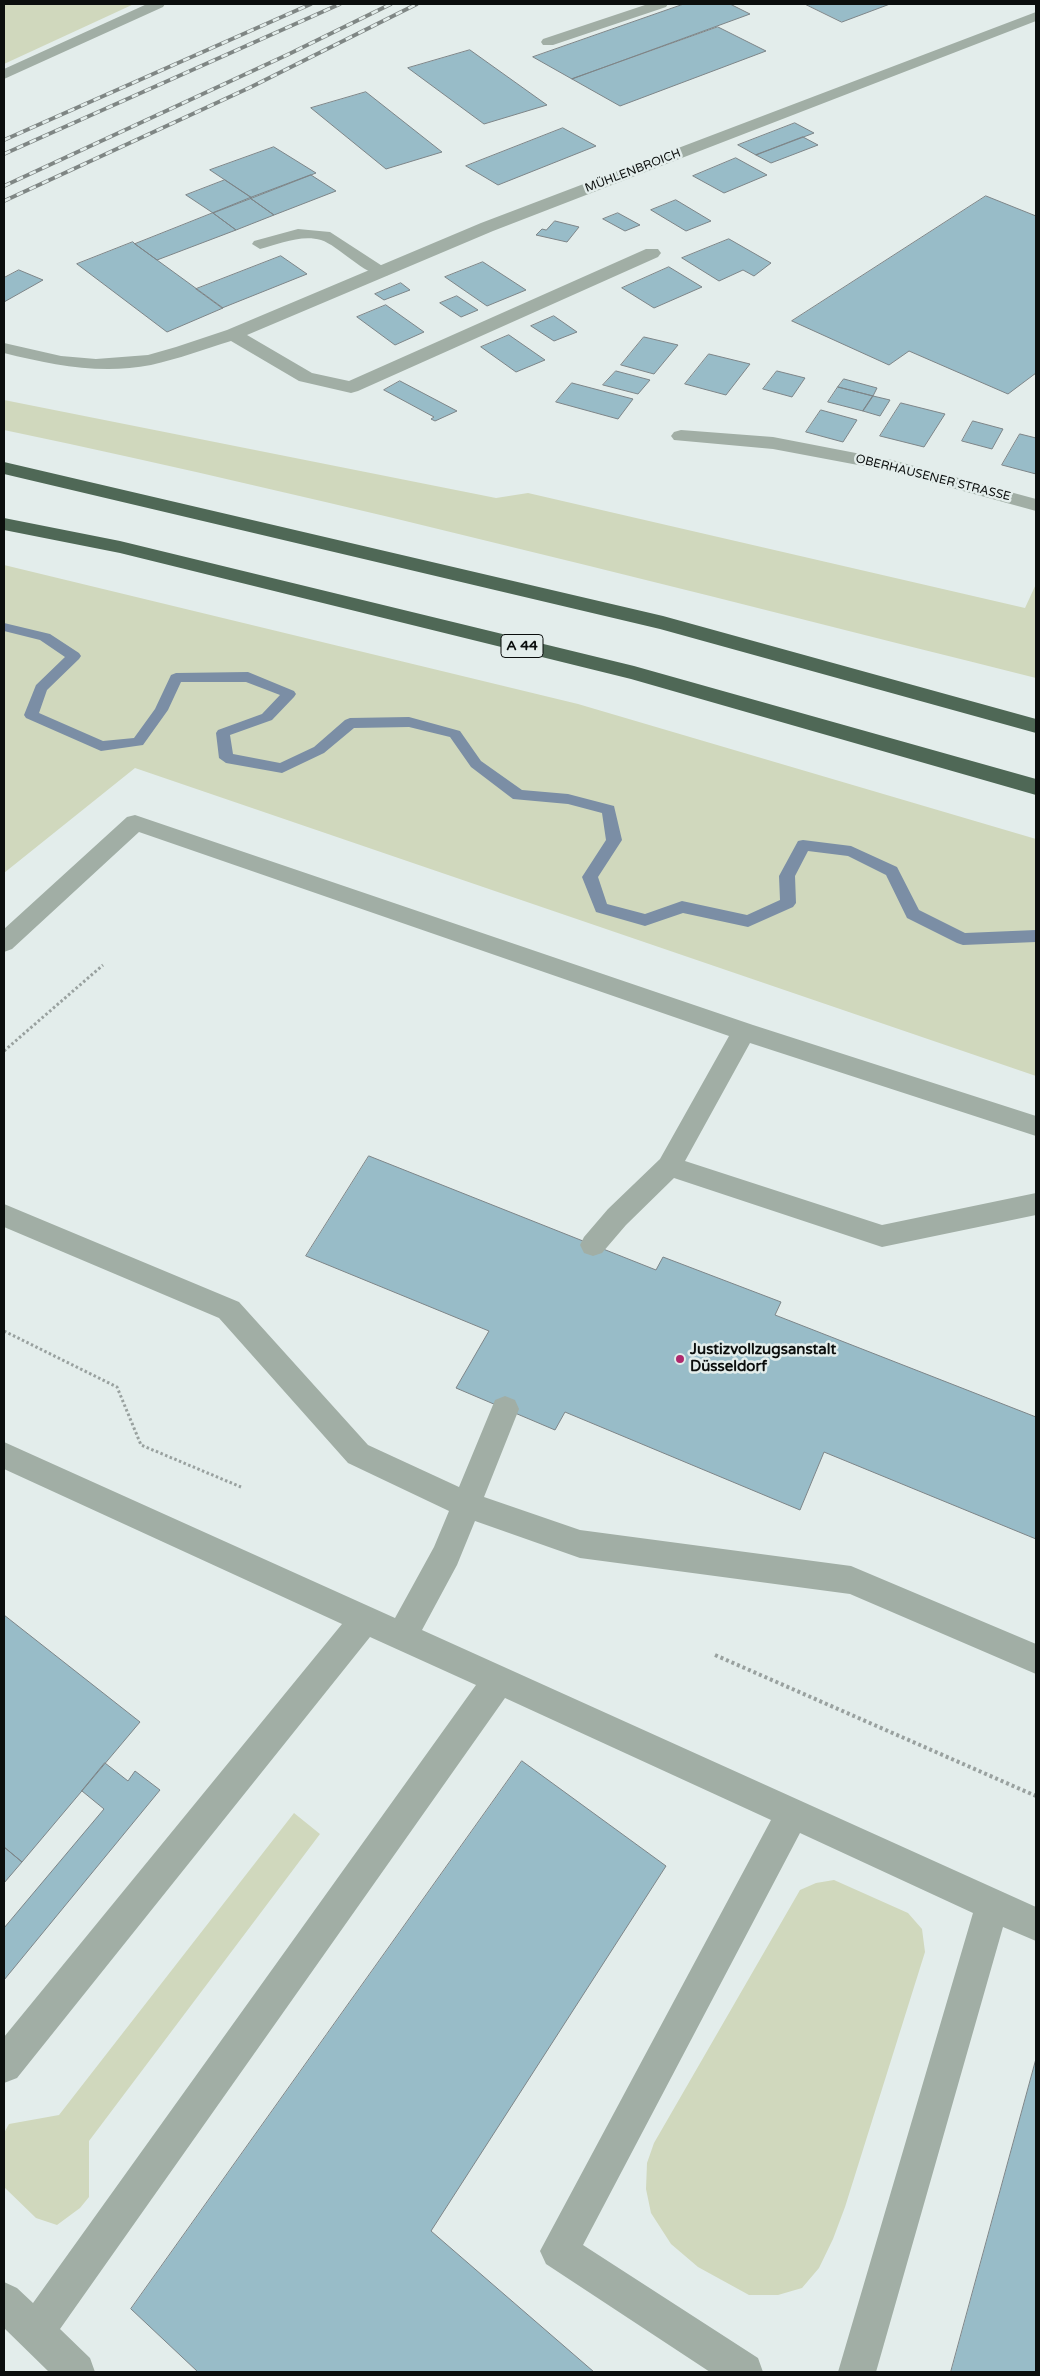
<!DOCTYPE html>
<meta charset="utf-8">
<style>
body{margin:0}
#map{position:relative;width:1040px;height:2376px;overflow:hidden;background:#e3edeb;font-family:"Varela Round",sans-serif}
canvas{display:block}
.frame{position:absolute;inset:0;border:5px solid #0b0e0d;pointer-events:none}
</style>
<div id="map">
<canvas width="1040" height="2376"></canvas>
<div class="frame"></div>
</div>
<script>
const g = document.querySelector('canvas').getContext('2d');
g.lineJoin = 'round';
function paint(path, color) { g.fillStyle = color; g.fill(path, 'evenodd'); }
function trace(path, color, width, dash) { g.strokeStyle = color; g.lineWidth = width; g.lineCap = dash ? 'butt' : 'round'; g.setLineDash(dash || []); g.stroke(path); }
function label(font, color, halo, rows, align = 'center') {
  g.font = font + ' "Varela Round",sans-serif'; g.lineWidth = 5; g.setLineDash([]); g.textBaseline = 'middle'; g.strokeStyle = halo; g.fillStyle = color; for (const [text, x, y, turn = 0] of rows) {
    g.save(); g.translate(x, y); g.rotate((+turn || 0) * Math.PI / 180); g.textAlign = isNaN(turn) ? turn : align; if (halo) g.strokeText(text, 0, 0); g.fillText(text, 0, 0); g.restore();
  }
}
paint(new Path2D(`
 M 4,4 L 134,4 L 4,64 Z
 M 4,400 L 496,498 L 528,493 L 1025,608 L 1036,584 L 1036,678 C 693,592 350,503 4,430 Z
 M 4,565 L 578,704 L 1036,839 L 1036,1076 L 135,768 L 4,873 Z
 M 294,1813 L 320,1834 L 89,2141 L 89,2197 L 80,2208 L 57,2225 L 36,2218 L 4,2187 L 4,2133 L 9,2124 L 59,2115 Z
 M 834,1880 L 908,1913 L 922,1929 L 925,1952 L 845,2207 L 833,2239 L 819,2268 L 802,2288 L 778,2295 L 749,2295 L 698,2267 L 671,2244 L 651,2213 L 646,2189 L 647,2163 L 654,2143 L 800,1890 L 816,1883 Z`), '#d0d8bd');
paint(new Path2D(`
 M 4,623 L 50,634 L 79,653 L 81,656 L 79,659 L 47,690 L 39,713 L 103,741 L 134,738 L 155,709 L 171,675 L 176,673 L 248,672 L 294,691 L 296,694 L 294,697 L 272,720 L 230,735 L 233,754 L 280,763 L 314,747 L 345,720 L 350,718 L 409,717 L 460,731 L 481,761 L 522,790 L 568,794 L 614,806 L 622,840 L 598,877 L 607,904 L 645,914 L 682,901 L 747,915 L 780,900 L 779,876 L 798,841 L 803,840 L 851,846 L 897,867 L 919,910 L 965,933 L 1036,930 L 1036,942 L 963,945 L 957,943 L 907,918 L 886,875 L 848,856 L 808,851 L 795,876 L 796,903 L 793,907 L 748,927 L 683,913 L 645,926 L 596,912 L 582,877 L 606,840 L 602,813 L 568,804 L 513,799 L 471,767 L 450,737 L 409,727 L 354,728 L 324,753 L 282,773 L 226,763 L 219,758 L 216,733 L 218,730 L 262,714 L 280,695 L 246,682 L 181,682 L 168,710 L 143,745 L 101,751 L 26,718 L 24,715 L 36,685 L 65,657 L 40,640 L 4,631 Z`), '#7b8ea5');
const building = new Path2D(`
 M 684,4 L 730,4 L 750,14 L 572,79 L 533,57 Z
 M 805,4 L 890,4 L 842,22 Z
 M 718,27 L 766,51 L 620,106 L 572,79 Z
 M 470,50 L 547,105 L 484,124 L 408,68 Z
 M 366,92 L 442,152 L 386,169 L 311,108 Z
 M 795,123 L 814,133 L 756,155 L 738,145 Z
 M 563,128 L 596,146 L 498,185 L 466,166 Z
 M 803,137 L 818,145 L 771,163 L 756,155 Z
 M 274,147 L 316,173 L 252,198 L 210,170 Z
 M 736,158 L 767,175 L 724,193 L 693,176 Z
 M 311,175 L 336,191 L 274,215 L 250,198 Z
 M 225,180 L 252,198 L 213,213 L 186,195 Z
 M 986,196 L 1036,216 L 1036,373 L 1008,394 L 909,351 L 889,365 L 792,321 Z
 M 250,198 L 274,215 L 236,230 L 213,213 Z
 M 676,200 L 711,221 L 686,231 L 651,210 Z
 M 213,213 L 236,230 L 157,260 L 135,244 Z
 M 618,213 L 640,225 L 625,231 L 603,219 Z
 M 555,221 L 579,227 L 567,242 L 536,235 L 542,229 L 546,230 Z
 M 729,239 L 771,263 L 754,276 L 743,270 L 719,281 L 682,258 Z
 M 133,242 L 135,244 L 223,308 L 167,332 L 77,264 Z
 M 281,256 L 307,274 L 222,308 L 196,289 Z
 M 483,262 L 526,290 L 487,306 L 445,277 Z
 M 669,267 L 702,287 L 654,308 L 622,288 Z
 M 19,270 L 43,280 L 4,302 L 4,278 Z
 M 401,283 L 410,290 L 384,300 L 375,294 Z
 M 457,296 L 478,310 L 461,317 L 440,303 Z
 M 386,305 L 424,332 L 395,345 L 357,317 Z
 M 554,316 L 577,332 L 554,341 L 531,326 Z
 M 509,335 L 545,360 L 516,372 L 481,347 Z
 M 644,337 L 678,345 L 654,374 L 621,365 Z
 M 709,354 L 750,364 L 726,395 L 685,384 Z
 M 616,371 L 650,380 L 638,394 L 603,385 Z
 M 777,371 L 805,378 L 792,397 L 763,389 Z
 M 844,379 L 877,388 L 873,396 L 838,387 Z
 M 400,381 L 457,411 L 435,421 L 431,419 L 434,417 L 384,390 Z
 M 572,383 L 633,399 L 618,419 L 556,402 Z
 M 838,387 L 873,396 L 863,411 L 828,402 Z
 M 873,396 L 890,400 L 880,416 L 863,411 Z
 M 901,403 L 945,414 L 924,447 L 880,436 Z
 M 821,410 L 857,420 L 843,442 L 806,432 Z
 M 973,421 L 1003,429 L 992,449 L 962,441 Z
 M 1020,434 L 1036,438 L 1036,474 L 1002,465 Z
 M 369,1156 L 656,1270 L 663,1257 L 781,1302 L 775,1315 L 1036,1417 L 1036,1539 L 824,1452 L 800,1510 L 565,1412 L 555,1430 L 456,1388 L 489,1331 L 306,1256 Z
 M 4,1615 L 140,1722 L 22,1862 L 4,1847 Z
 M 522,1761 L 666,1866 L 431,2231 L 594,2372 L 198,2372 L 131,2309 Z
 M 105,1763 L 128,1781 L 135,1771 L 160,1790 L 4,1980 L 4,1928 L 104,1809 L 82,1791 Z
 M 4,1847 L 22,1862 L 4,1883 Z
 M 1036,2059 L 1036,2372 L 951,2372 Z`);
paint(building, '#98bcc8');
trace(building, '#7d8588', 1);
trace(new Path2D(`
 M 4,1051 L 103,965
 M 4,1331 L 117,1387 L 141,1445 L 241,1487`), '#99a19f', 3, [2.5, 2.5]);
trace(new Path2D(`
 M 715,1655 L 1036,1796`), '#99a19f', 4, [3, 3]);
paint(new Path2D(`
 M 648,4 L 668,4 L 666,7 L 553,45 L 543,45 L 541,42 L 543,39 Z
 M 298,229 L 330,232 L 390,271 L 388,275 C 368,280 340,246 321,240 C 302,234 278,244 260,249 L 252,244 L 254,241 Z
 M 135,815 L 753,1025 L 1036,1116 L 1036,1136 L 750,1043 L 685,1161 L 882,1225 L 1036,1193 L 1036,1215 L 882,1247 L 674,1178 L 626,1225 L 602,1253 L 593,1256 L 584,1253 L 580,1245 L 584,1237 L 608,1209 L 660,1159 L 729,1036 L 139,832 L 12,949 L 4,952 L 4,929 L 127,817 Z
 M 4,1204 L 239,1302 L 368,1445 L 459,1487 L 495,1400 L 505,1396 L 515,1400 L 519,1409 L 484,1497 L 580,1530 L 851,1566 L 1036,1644 L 1036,1674 L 850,1594 L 580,1558 L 475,1521 L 457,1565 L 422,1630 L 1036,1907 L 1036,1941 L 1003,1927 L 876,2372 L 838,2372 L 973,1913 L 800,1833 L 583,2245 L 758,2358 L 763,2372 L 710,2372 L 546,2264 L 540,2251 L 771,1820 L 505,1698 L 60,2329 L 90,2358 L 95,2372 L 49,2372 L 4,2328 L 4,2282 L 17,2288 L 33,2303 L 476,1685 L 370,1637 L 17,2078 L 4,2083 L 4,2037 L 342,1624 L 4,1469 L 4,1442 L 395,1618 L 434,1547 L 449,1511 L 348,1463 L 219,1318 L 4,1227 Z`), '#a1aea5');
paint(new Path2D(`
 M 147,4 L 165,4 L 163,7 L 4,79 L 4,69 Z
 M 1036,12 L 1036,21 L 493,231 L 247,335 L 312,373 L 349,381 L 646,249 L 658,249 L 661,253 L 658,257 L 358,391 L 351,393 L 299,381 L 231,341 C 205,349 178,359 151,365 C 101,375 52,365 4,353 L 4,343 L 61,356 L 96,359 L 148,355 L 176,347 L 227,330 L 481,223 Z
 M 681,430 L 773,437 L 892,460 L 1036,499 L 1036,511 L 890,471 L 773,449 L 674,440 L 671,436 L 674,432 Z`), '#a1aea5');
paint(new Path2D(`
 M 4,462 L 663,616 L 1036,719 L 1036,733 L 660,629 L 4,474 Z
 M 4,518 L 120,541 L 634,666 L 1036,779 L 1036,795 L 631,679 L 120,553 L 4,530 Z`), '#4f6856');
const rail = new Path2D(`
 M 4,140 L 311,4
 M 4,154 L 340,4
 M 4,186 L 289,54 L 391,4
 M 4,201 L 251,87 L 417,4`);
trace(rail, '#7f8684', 4);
trace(rail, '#e3edeb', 2.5, [7]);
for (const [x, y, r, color] of [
 [680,1359,5,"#af286d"]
]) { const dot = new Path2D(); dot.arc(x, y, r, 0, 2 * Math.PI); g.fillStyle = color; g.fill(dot); trace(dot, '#e3edeb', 2); }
label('12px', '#0b0e0d', '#e3edeb', [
 ["MÜHLENBROICH",633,171,-21],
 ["OBERHAUSENER STRASSE",933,478,14]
]);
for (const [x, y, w] of [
 [522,646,42]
]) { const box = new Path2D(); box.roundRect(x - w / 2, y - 11.5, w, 23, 4); g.fillStyle = '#e3edeb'; g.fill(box); trace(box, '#0b0e0d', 1); }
label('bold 14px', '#0b0e0d', null, [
 ["A 44",522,646]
]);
label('bold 15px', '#0b0e0d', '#e3edeb', [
 ["Justizvollzugsanstalt",690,1350],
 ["Düsseldorf",690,1367]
], 'left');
</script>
